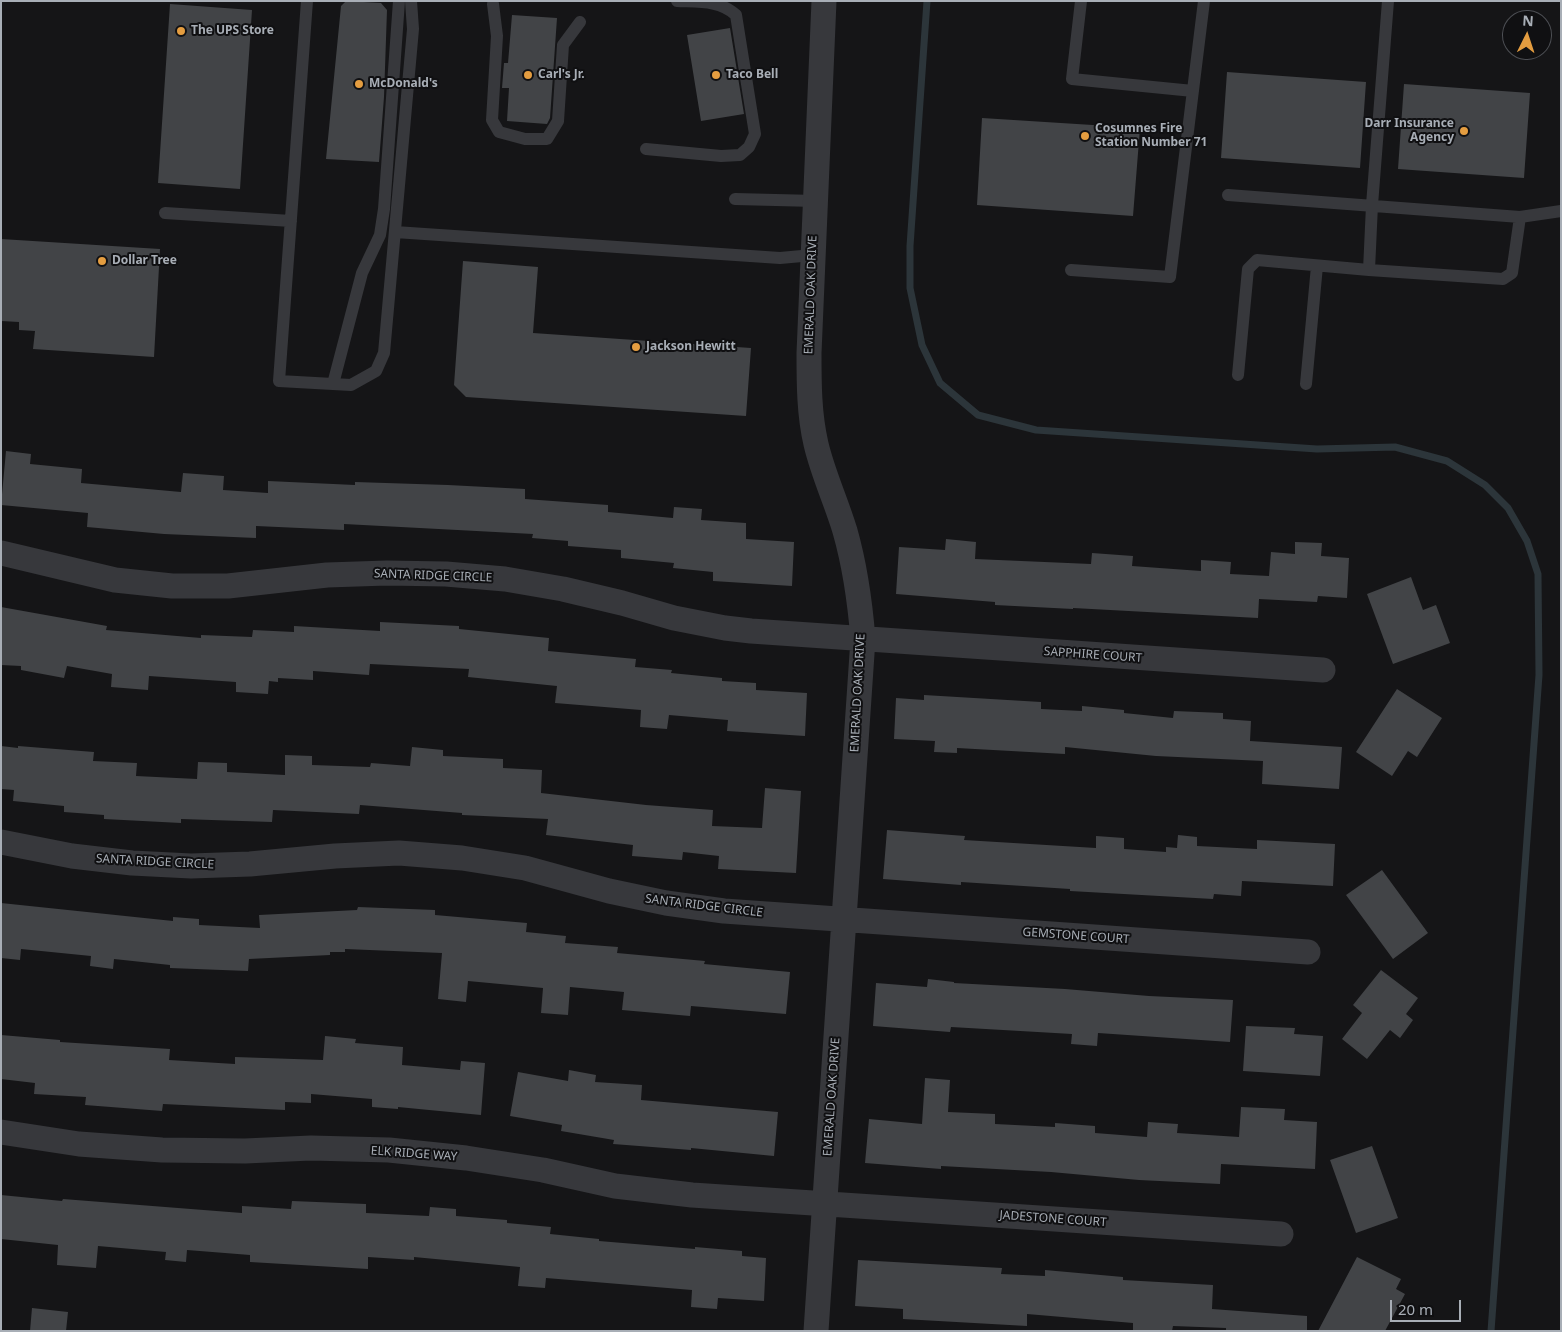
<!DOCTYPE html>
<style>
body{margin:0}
#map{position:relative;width:1562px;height:1332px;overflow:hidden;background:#151517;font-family:"Noto Sans",sans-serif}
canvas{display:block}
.frame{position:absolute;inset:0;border:2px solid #a8aeb6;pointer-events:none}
.north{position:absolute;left:1502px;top:10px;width:50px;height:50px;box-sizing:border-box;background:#101012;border:1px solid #4d4f54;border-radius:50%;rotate:4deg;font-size:14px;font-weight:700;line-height:20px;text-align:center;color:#a8aeb6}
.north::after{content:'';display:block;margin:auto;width:18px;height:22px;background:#e49d40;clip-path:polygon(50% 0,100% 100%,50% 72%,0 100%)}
.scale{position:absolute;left:1390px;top:1300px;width:71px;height:22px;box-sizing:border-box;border:2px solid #a8aeb6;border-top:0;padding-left:6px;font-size:15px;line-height:18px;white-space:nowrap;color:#a8aeb6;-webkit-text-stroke:4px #101012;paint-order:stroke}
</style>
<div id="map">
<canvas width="1562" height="1332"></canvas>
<div class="frame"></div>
<div class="north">N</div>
<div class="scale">20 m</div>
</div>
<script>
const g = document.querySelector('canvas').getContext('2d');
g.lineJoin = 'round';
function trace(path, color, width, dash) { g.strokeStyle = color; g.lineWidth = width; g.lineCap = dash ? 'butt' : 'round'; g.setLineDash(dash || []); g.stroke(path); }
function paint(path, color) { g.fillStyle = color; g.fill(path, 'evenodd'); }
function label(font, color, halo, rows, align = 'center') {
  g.font = font + ' "Noto Sans",sans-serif'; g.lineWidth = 4; g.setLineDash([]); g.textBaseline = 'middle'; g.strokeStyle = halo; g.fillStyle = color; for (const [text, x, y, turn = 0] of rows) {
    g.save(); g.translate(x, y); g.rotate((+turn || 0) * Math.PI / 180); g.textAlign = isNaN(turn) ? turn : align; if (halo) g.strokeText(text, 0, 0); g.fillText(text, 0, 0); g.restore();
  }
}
trace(new Path2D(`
 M 927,1 L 910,246 L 910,288 L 922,345 L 940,383 L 978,415 L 1036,430 L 1317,449 L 1395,447 L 1447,461 L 1485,485 L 1508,508 L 1527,541 L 1538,574 L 1539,675 L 1491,1331`), '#2c353a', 7);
paint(new Path2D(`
 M 346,1 L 381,3 L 387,10 L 384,97 L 379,162 L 326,159 L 341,6 Z
 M 170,4 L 252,10 L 240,189 L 158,183 Z
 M 512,15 L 557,18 L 550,118 L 547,124 L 507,121 L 509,88 L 502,88 L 504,63 L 508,63 Z
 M 730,28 L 744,114 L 701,121 L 687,35 Z
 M 1227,72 L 1366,82 L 1360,168 L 1221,158 Z
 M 1404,84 L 1530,93 L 1524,178 L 1398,169 Z
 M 982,118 L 1140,128 L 1133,216 L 977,205 Z
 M 1,239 L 160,249 L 154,357 L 33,349 L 35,331 L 19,330 L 19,322 L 1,321 Z
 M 463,261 L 538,267 L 533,333 L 751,348 L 746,416 L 466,397 L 454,385 Z
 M 6,451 L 31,454 L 30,464 L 82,469 L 81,483 L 181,492 L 183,473 L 224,476 L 223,490 L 268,493 L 268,481 L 355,485 L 355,482 L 448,485 L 525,489 L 525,499 L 608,505 L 608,512 L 673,518 L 674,507 L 702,509 L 701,520 L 746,523 L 746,539 L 794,542 L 792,586 L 713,581 L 713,572 L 673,568 L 674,563 L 621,558 L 621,550 L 568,546 L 568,541 L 532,538 L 533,534 L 344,524 L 344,530 L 256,526 L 256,538 L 164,534 L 87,527 L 88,513 L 1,505 Z
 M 946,539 L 976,542 L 975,559 L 1091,564 L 1092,553 L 1133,556 L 1132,566 L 1201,571 L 1201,560 L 1231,562 L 1230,574 L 1269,576 L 1271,552 L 1295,554 L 1295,542 L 1322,543 L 1321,556 L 1349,558 L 1347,598 L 1318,596 L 1317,602 L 1259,599 L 1258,618 L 1073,608 L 1073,609 L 995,605 L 995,602 L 896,594 L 899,547 L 945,550 Z
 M 1411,577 L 1423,610 L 1436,605 L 1450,643 L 1393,664 L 1367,594 Z
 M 1,607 L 107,626 L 106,630 L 201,638 L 201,635 L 252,637 L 253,630 L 294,632 L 294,626 L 380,631 L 380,622 L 459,626 L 459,629 L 549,638 L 548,651 L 636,659 L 635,667 L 672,670 L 671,673 L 722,678 L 722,681 L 756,683 L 756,690 L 807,693 L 805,736 L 727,731 L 728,720 L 669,715 L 667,729 L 640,727 L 641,710 L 555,703 L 557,686 L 468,677 L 469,669 L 370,664 L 369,675 L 313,671 L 313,680 L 278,678 L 278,682 L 269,681 L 268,694 L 236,692 L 236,682 L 149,676 L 148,690 L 111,687 L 112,674 L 67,666 L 64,678 L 21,670 L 21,666 L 1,665 Z
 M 1397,689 L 1442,718 L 1417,757 L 1408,751 L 1392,776 L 1356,752 Z
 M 924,695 L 1041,702 L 1041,709 L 1082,711 L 1082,706 L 1124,710 L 1124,713 L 1173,718 L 1174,711 L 1223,713 L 1223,719 L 1251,721 L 1250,741 L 1342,747 L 1339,789 L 1262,784 L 1263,761 L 1156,756 L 1065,747 L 1065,754 L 957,748 L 957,753 L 934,752 L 935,741 L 894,739 L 896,698 L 924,700 Z
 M 1,746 L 18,748 L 18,746 L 94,752 L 93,761 L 137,763 L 136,776 L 197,779 L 198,762 L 227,763 L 227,772 L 285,775 L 285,755 L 312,756 L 312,765 L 370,767 L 371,763 L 410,766 L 412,747 L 443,750 L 443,756 L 503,759 L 503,768 L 542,770 L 541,793 L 646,805 L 713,810 L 712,826 L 762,828 L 765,788 L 801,791 L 796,873 L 718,869 L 719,856 L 683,852 L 682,860 L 632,856 L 633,845 L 546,835 L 548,819 L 462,815 L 462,813 L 360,805 L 359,814 L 273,810 L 272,822 L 181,819 L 181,823 L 104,819 L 104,815 L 64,812 L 64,806 L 13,801 L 14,790 L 1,789 Z
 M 887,830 L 965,836 L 964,840 L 1096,848 L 1096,836 L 1124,838 L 1124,849 L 1166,852 L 1166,847 L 1177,848 L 1178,835 L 1197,837 L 1197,846 L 1257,849 L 1257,840 L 1335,844 L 1333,886 L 1242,881 L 1241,896 L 1214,894 L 1213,899 L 1070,891 L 1070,889 L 961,882 L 961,885 L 883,879 Z
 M 1382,870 L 1428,933 L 1393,959 L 1346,895 Z
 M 1,903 L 173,921 L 173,917 L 199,919 L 199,925 L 260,928 L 259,915 L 357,910 L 358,907 L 435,910 L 435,915 L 527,923 L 526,932 L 566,936 L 565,943 L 618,947 L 617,953 L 705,961 L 704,964 L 790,972 L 786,1014 L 691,1006 L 690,1016 L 622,1010 L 624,992 L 570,987 L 568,1015 L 541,1013 L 543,988 L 468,981 L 466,1002 L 438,999 L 442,953 L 345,949 L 345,952 L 330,952 L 330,955 L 249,959 L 248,971 L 170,968 L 170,965 L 114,959 L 113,969 L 90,966 L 91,956 L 21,949 L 20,960 L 1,958 Z
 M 1381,970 L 1418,998 L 1406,1014 L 1413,1020 L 1400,1038 L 1390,1030 L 1367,1059 L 1342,1039 L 1362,1013 L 1353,1005 Z
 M 928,979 L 954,982 L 954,983 L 1065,989 L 1149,996 L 1233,1000 L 1230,1042 L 1098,1033 L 1097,1046 L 1071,1044 L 1072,1034 L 951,1027 L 950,1032 L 873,1026 L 876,983 L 927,987 Z
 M 1246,1026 L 1295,1028 L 1294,1034 L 1323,1036 L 1320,1076 L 1243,1071 Z
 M 1,1035 L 60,1040 L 60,1042 L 170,1049 L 169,1060 L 235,1064 L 235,1057 L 323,1060 L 325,1036 L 356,1039 L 355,1043 L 403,1047 L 402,1065 L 460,1070 L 461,1061 L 485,1063 L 481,1115 L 398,1107 L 398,1109 L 372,1107 L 372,1099 L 311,1094 L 311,1103 L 285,1102 L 285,1110 L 163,1104 L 162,1111 L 85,1105 L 86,1097 L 34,1094 L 35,1083 L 1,1079 Z
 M 569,1070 L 596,1075 L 595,1082 L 642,1085 L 641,1100 L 778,1112 L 774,1156 L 691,1148 L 691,1150 L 613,1144 L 614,1140 L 561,1131 L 562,1125 L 510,1116 L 518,1072 L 568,1081 Z
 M 925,1078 L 950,1080 L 948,1112 L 995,1114 L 995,1124 L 1055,1127 L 1055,1123 L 1095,1126 L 1095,1133 L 1147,1137 L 1148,1122 L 1178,1124 L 1177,1133 L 1239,1137 L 1241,1107 L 1285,1109 L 1284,1120 L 1317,1122 L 1315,1169 L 1221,1164 L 1220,1184 L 1139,1180 L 1051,1172 L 941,1166 L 941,1169 L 865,1163 L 869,1119 L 922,1124 Z
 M 1372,1146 L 1398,1218 L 1356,1233 L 1330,1160 Z
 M 1,1195 L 62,1201 L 63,1199 L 242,1213 L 242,1206 L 291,1209 L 292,1201 L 366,1204 L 366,1213 L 429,1216 L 430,1207 L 456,1209 L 456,1216 L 507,1220 L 507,1223 L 551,1227 L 550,1234 L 599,1239 L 599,1241 L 695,1249 L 695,1247 L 742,1251 L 742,1256 L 766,1258 L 764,1301 L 718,1298 L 717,1309 L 691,1307 L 692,1290 L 546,1278 L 545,1288 L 518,1286 L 520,1267 L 414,1257 L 414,1260 L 368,1257 L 368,1269 L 250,1262 L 250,1255 L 187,1250 L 186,1262 L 165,1260 L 166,1252 L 98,1246 L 96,1268 L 57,1265 L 58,1245 L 1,1239 Z
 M 1357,1257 L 1401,1279 L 1396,1289 L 1405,1294 L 1385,1331 L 1318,1331 Z
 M 858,1260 L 1002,1268 L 1001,1274 L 1045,1276 L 1045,1270 L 1123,1277 L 1123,1280 L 1213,1285 L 1212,1309 L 1307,1316 L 1307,1331 L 1226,1331 L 1226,1328 L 1173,1326 L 1172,1331 L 1133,1331 L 1133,1323 L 1027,1314 L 1027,1326 L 903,1319 L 903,1309 L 855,1306 Z
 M 32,1308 L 68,1312 L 66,1331 L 30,1331 Z`), '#424447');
trace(new Path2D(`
 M 307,1 L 279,381 L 351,385 L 376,371 L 384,353 L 413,29 L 411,1
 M 1081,1 L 1072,79 L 1193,91
 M 493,4 L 497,36 L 492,120 L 499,132 L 525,139 L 547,139 L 558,121 L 563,45 L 580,22
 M 646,149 L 721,156 L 740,155 L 749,147 L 755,134 L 736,15 C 720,0 698,2 677,1
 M 1228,195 L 1520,217 L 1561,211
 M 735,199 L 816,201
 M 165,213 L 291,221
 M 395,232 L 780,258 L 813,255
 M 1071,270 L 1170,277 L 1204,1
 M 1369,270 L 1372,205 L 1388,1
 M 1238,375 L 1248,269 L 1257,260 L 1369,270 L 1503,279 L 1512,273 L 1520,217
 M 333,384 L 362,273 L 380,235 L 384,209 L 399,1
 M 1306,384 L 1317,266`), '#37383c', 12);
trace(new Path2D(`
 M 1,553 L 115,580 L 172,586 L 228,586 L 327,575 L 387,573 L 446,574 L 505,579 L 563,589 L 622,603 L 674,618 L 725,628 L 751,631 L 1323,670
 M 1,842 L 72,856 L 132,863 L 191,866 L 250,864 L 335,856 L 399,853 L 462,858 L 525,868 L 609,891 L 666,903 L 724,911 L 1308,952
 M 1,1132 L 79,1144 L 162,1150 L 245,1151 L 311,1148 L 389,1150 L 466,1158 L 543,1170 L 615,1186 L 692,1195 L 1281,1234
 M 816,1331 L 863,639 C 860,602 855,566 845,531 C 836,501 823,474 816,444 C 809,414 809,383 809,353 L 824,1`), '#37383c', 25);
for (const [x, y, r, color] of [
 [181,31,5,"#e49d40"],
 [528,75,5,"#e49d40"],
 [716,75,5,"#e49d40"],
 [359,84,5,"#e49d40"],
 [1464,131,5,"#e49d40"],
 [1085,136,5,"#e49d40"],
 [102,261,5,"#e49d40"],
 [636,347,5,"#e49d40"]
]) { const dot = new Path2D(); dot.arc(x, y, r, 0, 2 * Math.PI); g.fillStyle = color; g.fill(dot); trace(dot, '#101012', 2); }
label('bold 12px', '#a8aeb6', '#101012', [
 ["The UPS Store",191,31],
 ["Carl's Jr.",538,75],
 ["Taco Bell",726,75],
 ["McDonald's",369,84],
 ["Darr Insurance",1454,124,"right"],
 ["Agency",1454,138,"right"],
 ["Cosumnes Fire",1095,129],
 ["Station Number 71",1095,143],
 ["Dollar Tree",112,261],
 ["Jackson Hewitt",646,347]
], 'left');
label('12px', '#a8aeb6', '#101012', [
 ["EMERALD OAK DRIVE",811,295,-88],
 ["SANTA RIDGE CIRCLE",433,576,2],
 ["SAPPHIRE COURT",1093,655,4],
 ["EMERALD OAK DRIVE",858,693,-87],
 ["SANTA RIDGE CIRCLE",155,862,3],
 ["SANTA RIDGE CIRCLE",704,906,7],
 ["GEMSTONE COURT",1076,936,4],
 ["EMERALD OAK DRIVE",832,1097,-86],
 ["ELK RIDGE WAY",414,1154,4],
 ["JADESTONE COURT",1053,1219,4]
]);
</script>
